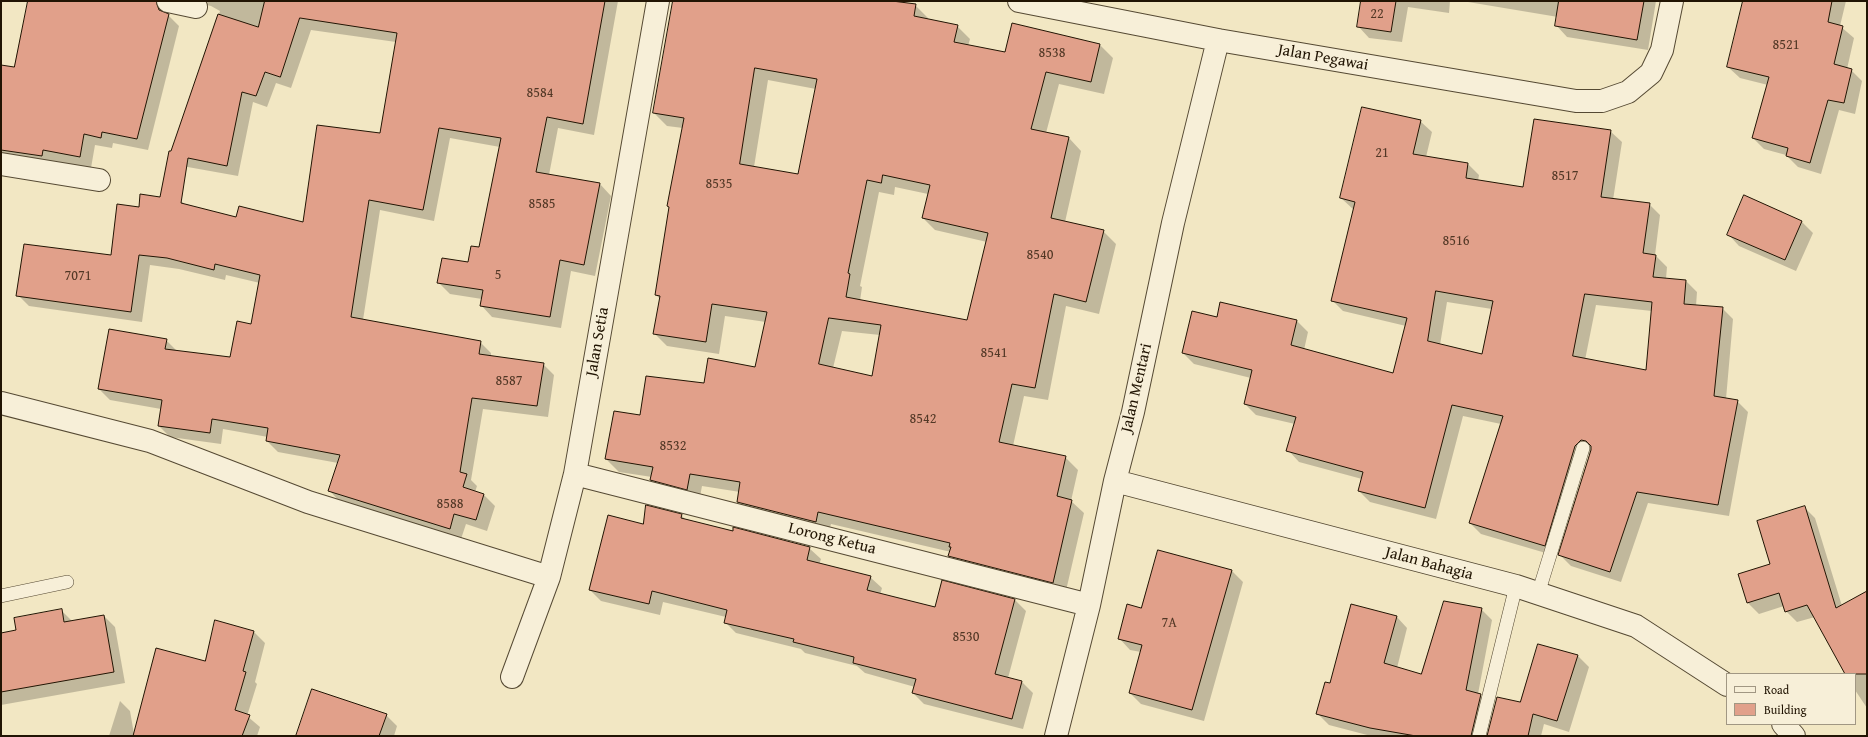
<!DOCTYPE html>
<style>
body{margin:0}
#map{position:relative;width:1868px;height:737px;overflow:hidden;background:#f2e7c3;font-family:"Gentium Book Plus",serif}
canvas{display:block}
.frame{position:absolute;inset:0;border:2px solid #211403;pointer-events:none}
.legend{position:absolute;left:1726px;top:673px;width:130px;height:52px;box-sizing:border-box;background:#f7efd8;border:1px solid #a19783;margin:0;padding:5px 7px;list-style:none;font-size:12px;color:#211403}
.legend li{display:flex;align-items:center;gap:8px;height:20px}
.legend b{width:20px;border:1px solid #a19783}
</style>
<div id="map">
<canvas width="1868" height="737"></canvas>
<div class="frame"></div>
<ul class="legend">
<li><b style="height:5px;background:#f7efd8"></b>Road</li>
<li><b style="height:11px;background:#e1a08a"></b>Building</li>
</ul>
</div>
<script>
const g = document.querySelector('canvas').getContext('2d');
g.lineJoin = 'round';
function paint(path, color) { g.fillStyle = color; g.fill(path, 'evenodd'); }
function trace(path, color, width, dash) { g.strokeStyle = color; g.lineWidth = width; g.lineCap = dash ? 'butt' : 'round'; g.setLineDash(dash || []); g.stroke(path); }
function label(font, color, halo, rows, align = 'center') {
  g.font = font + ' "Gentium Book Plus",serif'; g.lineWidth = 4; g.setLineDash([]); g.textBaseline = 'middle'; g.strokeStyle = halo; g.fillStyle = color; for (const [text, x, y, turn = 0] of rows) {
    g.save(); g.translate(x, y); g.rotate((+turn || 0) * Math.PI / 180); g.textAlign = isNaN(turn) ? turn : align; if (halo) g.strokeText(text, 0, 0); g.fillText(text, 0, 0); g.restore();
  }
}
paint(new Path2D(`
 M 29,1 L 174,1 L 167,10 L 167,14 L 179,26 L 148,150 L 113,143 L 112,148 L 95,145 L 91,168 L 54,161 L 53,167 L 1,158 L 1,66 L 14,68 Z
 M 189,1 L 618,1 L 594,135 L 558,128 L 549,175 L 600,184 L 611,196 L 595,276 L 571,271 L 561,328 L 492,317 L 481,305 L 482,299 L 450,294 L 439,283 L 469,263 L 480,248 L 500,147 L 450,138 L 434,221 L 380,210 L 363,320 L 480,342 L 491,353 L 491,357 L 543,364 L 554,375 L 548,417 L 483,409 L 471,480 L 477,486 L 475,492 L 484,495 L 495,506 L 487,531 L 466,524 L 461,539 L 340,502 L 329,490 L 338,463 L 278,452 L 267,441 L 268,437 L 223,429 L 221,444 L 170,437 L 159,426 L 161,409 L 110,400 L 99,389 L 166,340 L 177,351 L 231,358 L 252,325 L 260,283 L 226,275 L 225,280 L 179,269 L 150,265 L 142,322 L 29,306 L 18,295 L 112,257 L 140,208 L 141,196 L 181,201 L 187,206 L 237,218 L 304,223 L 381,134 L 396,42 L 311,30 L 291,88 L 276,83 L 267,107 L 253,102 L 238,176 L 182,166 L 171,155 L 220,11 L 211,6 Z
 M 674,1 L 901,1 L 901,3 L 915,5 L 928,18 L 928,20 L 957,26 L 970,39 L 968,46 L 1006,53 L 1013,25 L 1100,45 L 1113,58 L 1104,94 L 1059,84 L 1046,133 L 1069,138 L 1081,151 L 1065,222 L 1103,231 L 1116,244 L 1099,314 L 1066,306 L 1048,400 L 1024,396 L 1013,446 L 1065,457 L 1078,470 L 1071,501 L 1084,513 L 1065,595 L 962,569 L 950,556 L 951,552 L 831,524 L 828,535 L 751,515 L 738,502 L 740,492 L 702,486 L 699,502 L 664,493 L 651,480 L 652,477 L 619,472 L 606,459 L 641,416 L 705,385 L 756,368 L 766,322 L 725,316 L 719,354 L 667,346 L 654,333 L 660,299 L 656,295 L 683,128 L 667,126 L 654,113 ZM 768,80 L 816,89 L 799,175 L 754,167 ZM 895,187 L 928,194 L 923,218 L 935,230 L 987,242 L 968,321 L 860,301 L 862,287 L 860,286 L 879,192 L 894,195 ZM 842,331 L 880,335 L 872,377 L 833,368 Z
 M 1362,1 L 1450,1 L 1449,13 L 1408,7 L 1402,42 L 1369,38 L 1358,26 Z
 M 1462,1 L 1656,1 L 1648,50 L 1567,37 L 1556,25 L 1558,17 Z
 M 1744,1 L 1846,1 L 1840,26 L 1854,38 L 1847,69 L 1851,70 L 1862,81 L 1855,114 L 1839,110 L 1821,174 L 1798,167 L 1786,155 L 1764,149 L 1753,138 L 1768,85 L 1740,78 L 1728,67 Z
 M 1420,121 L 1432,132 L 1426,157 L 1468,164 L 1479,175 L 1478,181 L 1524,188 L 1610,131 L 1622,142 L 1613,200 L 1649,204 L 1660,215 L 1655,255 L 1667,267 L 1666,279 L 1686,281 L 1697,292 L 1696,306 L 1722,308 L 1733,319 L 1726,399 L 1737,401 L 1748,412 L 1729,516 L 1648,503 L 1621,582 L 1571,566 L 1560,555 L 1591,452 L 1586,457 L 1556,556 L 1481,534 L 1470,523 L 1501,424 L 1463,416 L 1436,519 L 1370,502 L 1359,491 L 1362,479 L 1299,462 L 1288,450 L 1295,424 L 1256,415 L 1245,404 L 1251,378 L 1194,364 L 1183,353 L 1217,318 L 1221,303 L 1297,321 L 1308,332 L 1304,350 L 1394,375 L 1406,326 L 1343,311 L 1332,300 L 1354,210 L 1341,198 ZM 1447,302 L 1492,309 L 1483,355 L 1440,345 ZM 1596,305 L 1652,311 L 1646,371 L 1585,360 Z
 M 1745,197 L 1802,222 L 1813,233 L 1796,271 L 1739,246 L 1728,234 Z
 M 1804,507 L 1815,518 L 1842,606 L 1867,592 L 1867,708 L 1855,690 L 1855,674 L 1846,674 L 1815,617 L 1797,622 L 1786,611 L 1784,606 L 1759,614 L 1747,602 Z
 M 681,515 L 687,521 L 809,548 L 821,559 L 819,565 L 870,577 L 882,588 L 880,595 L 936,609 L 1015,600 L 1026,611 L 1008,678 L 1022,682 L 1033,693 L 1023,729 L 924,704 L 913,693 L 915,687 L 865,673 L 857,666 L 805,653 L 801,649 L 736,633 L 725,622 L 726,617 L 663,602 L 660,615 L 601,601 L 590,590 L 644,525 Z
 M 1232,571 L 1243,582 L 1204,721 L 1141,704 L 1130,693 L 1141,652 L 1130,650 L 1119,638 L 1142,610 Z
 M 1481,609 L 1492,620 L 1478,694 L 1492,706 L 1484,736 L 1371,736 L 1329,725 L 1318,714 L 1330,685 L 1396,616 L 1407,628 L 1397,668 L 1422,675 Z
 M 61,610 L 72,621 L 104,616 L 115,627 L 125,683 L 1,705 L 1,634 L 17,631 Z
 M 254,632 L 265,643 L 255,682 L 257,684 L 247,716 L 260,727 L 257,736 L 109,736 L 120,701 L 130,711 L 134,734 L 205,662 Z
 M 1539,645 L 1578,656 L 1589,667 L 1569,732 L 1544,724 L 1541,736 L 1488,736 L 1520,703 Z
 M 386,715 L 397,726 L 394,736 L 297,736 Z`), '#0003');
const building = new Path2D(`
 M 28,1 L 156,1 L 159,10 L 169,14 L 137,139 L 102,132 L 101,138 L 84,134 L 80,157 L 43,150 L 42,156 L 1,150 L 1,65 L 14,67 Z
 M 265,1 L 605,1 L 583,124 L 547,117 L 536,172 L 600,183 L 584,265 L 560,260 L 550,317 L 480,306 L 483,290 L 437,283 L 442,258 L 468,262 L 471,246 L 479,247 L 501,138 L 439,128 L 423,210 L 369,200 L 351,317 L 481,341 L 479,354 L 544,363 L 537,406 L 472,398 L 460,472 L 467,474 L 463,487 L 484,494 L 476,520 L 454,514 L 450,529 L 328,491 L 340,455 L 266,441 L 268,428 L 212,419 L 210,433 L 158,426 L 162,400 L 98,389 L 109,329 L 167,339 L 165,349 L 230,357 L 237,321 L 251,324 L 260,275 L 215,264 L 214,270 L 167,258 L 139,255 L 131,312 L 16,296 L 24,244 L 111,255 L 117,204 L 139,207 L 140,194 L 160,197 L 169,151 L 171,151 L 218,14 L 258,27 ZM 300,18 L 397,33 L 380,133 L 317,125 L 303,222 L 239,206 L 236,217 L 181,203 L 188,158 L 227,166 L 242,92 L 256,96 L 265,72 L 280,77 Z
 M 673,1 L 892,1 L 916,4 L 914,16 L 958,25 L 954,42 L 1005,52 L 1012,23 L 1100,44 L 1091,82 L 1046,72 L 1031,129 L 1069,137 L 1051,218 L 1104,230 L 1086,302 L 1054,294 L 1035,388 L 1012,384 L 999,442 L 1066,456 L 1057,496 L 1072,500 L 1053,583 L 948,556 L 951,547 L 949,547 L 950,543 L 818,512 L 816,522 L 737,502 L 740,482 L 690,474 L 687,490 L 650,480 L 653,467 L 605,459 L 614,411 L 640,415 L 646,376 L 704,383 L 708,358 L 755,367 L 767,312 L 712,304 L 706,342 L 653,334 L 660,296 L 655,295 L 669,207 L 667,206 L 684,118 L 653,113 ZM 755,68 L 817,79 L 798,174 L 740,164 ZM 883,175 L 930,185 L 922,218 L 988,233 L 967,320 L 846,297 L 850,274 L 848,273 L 867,180 L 881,183 ZM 829,318 L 881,325 L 872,376 L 819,364 Z
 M 1361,1 L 1396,1 L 1391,32 L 1357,27 Z
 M 1559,1 L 1644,1 L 1637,40 L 1555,26 Z
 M 1743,1 L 1832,1 L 1828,22 L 1843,26 L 1834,64 L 1852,69 L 1844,103 L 1828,100 L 1810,163 L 1786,156 L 1788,148 L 1752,138 L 1769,77 L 1727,67 Z
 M 1362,107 L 1421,120 L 1413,154 L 1468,163 L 1466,178 L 1523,187 L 1534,119 L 1611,130 L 1601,197 L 1650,203 L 1643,253 L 1656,255 L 1653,277 L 1686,280 L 1684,304 L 1723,307 L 1714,396 L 1738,400 L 1718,505 L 1637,492 L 1610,572 L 1558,555 L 1591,450 L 1591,446 L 1586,441 L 1581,440 L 1575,446 L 1545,546 L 1469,523 L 1503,416 L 1452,405 L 1425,508 L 1358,491 L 1363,472 L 1286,451 L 1296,417 L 1244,404 L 1252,370 L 1182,353 L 1192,311 L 1217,317 L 1220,302 L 1297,320 L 1291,345 L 1393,373 L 1407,318 L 1331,301 L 1355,202 L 1340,198 ZM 1436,291 L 1493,301 L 1482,354 L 1428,341 ZM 1585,294 L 1652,302 L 1646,370 L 1573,356 Z
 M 1744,195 L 1802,221 L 1785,260 L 1727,235 Z
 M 646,505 L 682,514 L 681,518 L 733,531 L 733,527 L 810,547 L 807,560 L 871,576 L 867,590 L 935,607 L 942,580 L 1015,599 L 995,674 L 1022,681 L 1012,719 L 912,693 L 916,679 L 853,663 L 854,657 L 793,642 L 794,639 L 724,623 L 727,610 L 652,591 L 649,604 L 589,590 L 608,515 L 643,524 Z
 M 1805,506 L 1836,608 L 1867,591 L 1867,674 L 1845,674 L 1807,605 L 1785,612 L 1779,593 L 1747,603 L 1738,574 L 1770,564 L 1757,521 Z
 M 1158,550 L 1232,570 L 1192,710 L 1129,693 L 1142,645 L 1118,639 L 1127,604 L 1141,608 Z
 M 1444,601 L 1482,608 L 1466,690 L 1481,694 L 1471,736 L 1416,736 L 1370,728 L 1316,714 L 1325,682 L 1330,683 L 1351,604 L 1397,616 L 1384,663 L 1421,674 Z
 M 62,609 L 64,622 L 104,615 L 114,672 L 1,692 L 1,633 L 16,630 L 14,618 Z
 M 215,620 L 254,631 L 243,671 L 246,672 L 235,710 L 250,715 L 242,736 L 133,736 L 156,648 L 205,661 Z
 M 1538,644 L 1578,655 L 1557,721 L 1533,714 L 1528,736 L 1487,736 L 1497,697 L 1520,702 Z
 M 312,689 L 387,714 L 379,736 L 296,736 Z`);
paint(building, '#e1a08a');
trace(building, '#211403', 1);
const service = new Path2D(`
 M 1538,594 L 1583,448
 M 1,596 L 67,582
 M 1479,736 L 1516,586`);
const minor = new Path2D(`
 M 168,1 L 196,7
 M 1019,1 L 1218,40 L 1576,101 L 1602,101 L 1628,92 L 1651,73 L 1662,50 L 1672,1
 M 1,164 L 99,180
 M 1,403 L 150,441 L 308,502 L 549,577
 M 575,474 L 1089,605
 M 1115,481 L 1516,586 L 1636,626 L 1727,685
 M 512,677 L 549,577 L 575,474 L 658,1
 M 1783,724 L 1794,736
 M 1056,736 L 1089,605 L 1115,481 L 1133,412 L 1173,223 L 1218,40`);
trace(service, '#554933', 14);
trace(minor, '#554933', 24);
trace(service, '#f7efd8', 13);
trace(minor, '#f7efd8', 22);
label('14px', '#513725', null, [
 ["22",1377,14],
 ["8521",1786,45],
 ["8538",1052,53],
 ["8584",540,93],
 ["21",1382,153],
 ["8517",1565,176],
 ["8535",719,184],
 ["8585",542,204],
 ["8516",1456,241],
 ["8540",1040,255],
 ["5",498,275],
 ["7071",78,276],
 ["8541",994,353],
 ["8587",509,381],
 ["8542",923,419],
 ["8532",673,446],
 ["8588",450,504],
 ["7A",1169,623],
 ["8530",966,637]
]);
label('16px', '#211403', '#f7efd8', [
 ["Jalan Pegawai",1323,58,10],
 ["Jalan Setia",598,342,-80],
 ["Jalan Mentari",1137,388,-77],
 ["Lorong Ketua",832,539,14],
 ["Jalan Bahagia",1429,564,15]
]);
</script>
